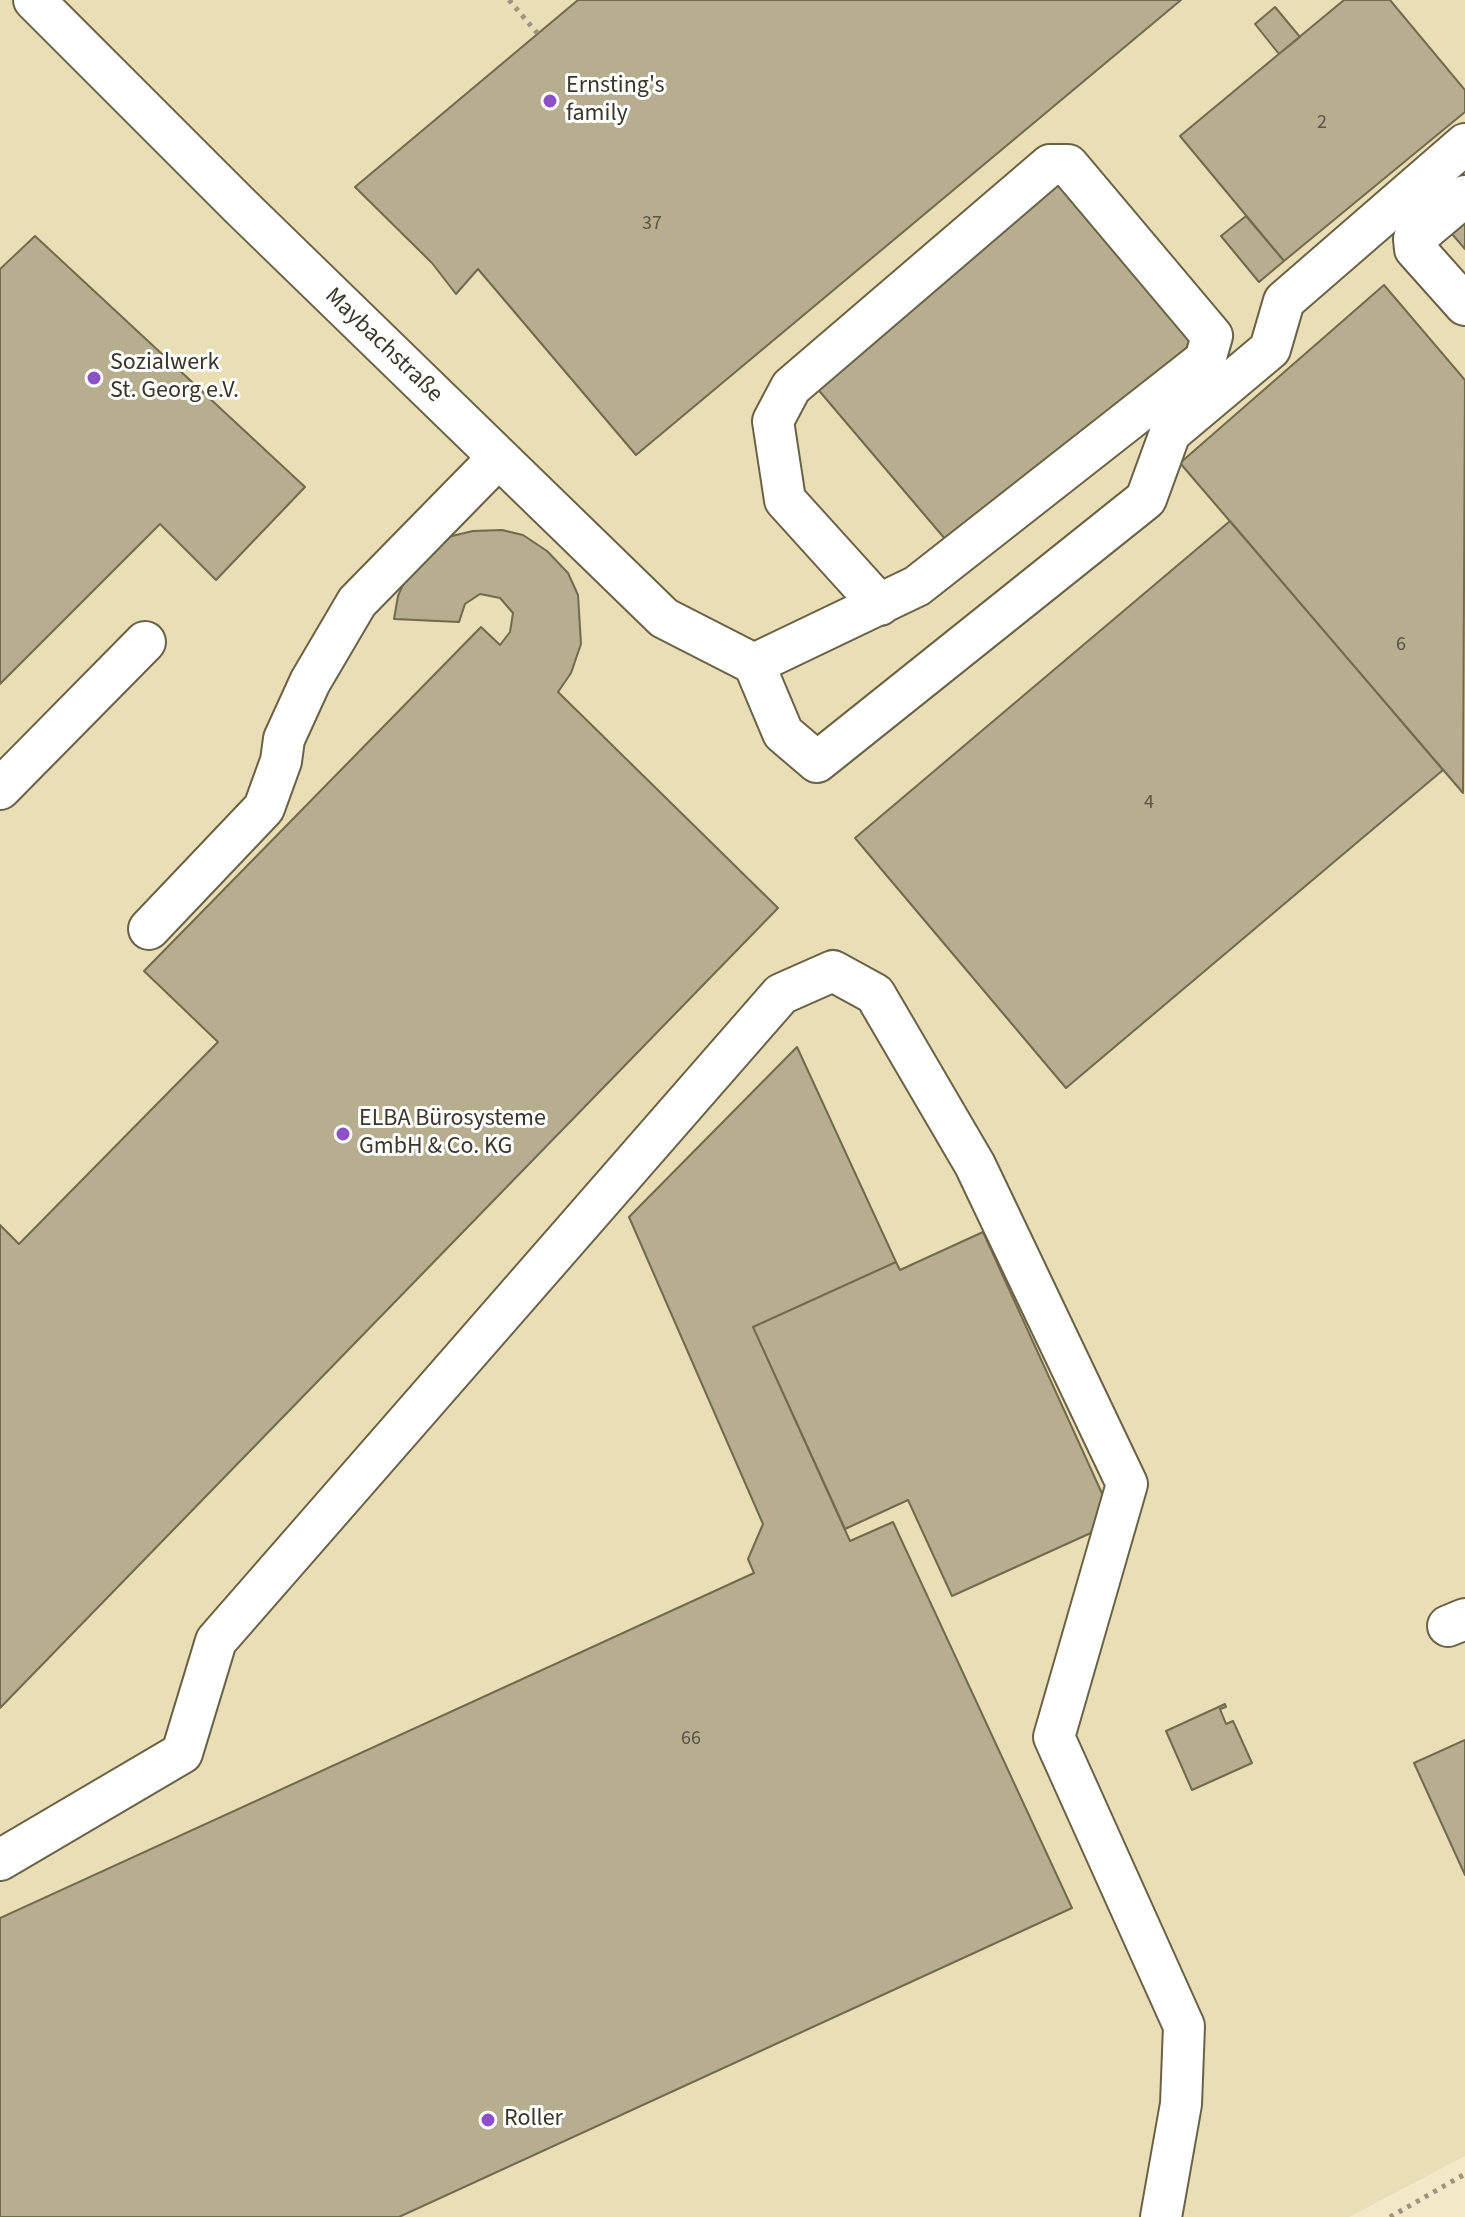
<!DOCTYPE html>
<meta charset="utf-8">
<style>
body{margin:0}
canvas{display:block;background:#f2e9c9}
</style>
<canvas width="1465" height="2217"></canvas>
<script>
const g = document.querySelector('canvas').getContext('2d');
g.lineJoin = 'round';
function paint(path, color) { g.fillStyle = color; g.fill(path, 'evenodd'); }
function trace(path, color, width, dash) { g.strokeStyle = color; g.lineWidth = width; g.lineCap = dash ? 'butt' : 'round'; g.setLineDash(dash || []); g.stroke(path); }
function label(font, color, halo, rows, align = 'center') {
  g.font = font + ' "Source Sans 3",sans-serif'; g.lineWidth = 6; g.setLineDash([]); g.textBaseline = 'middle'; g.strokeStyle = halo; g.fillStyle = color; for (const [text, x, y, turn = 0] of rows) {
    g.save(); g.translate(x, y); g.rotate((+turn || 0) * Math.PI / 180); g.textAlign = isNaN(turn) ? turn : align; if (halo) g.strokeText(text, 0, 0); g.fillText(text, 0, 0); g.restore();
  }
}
paint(new Path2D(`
 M 0,0 L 1465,0 L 1465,2156 L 1349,2217 L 0,2217 Z`), '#e9deb6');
const building = new Path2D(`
 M 578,0 L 1181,0 L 636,455 L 478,269 L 456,294 L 432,263 L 355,187 Z
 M 1344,0 L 1390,0 L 1465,90 L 1465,112 L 1284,261 L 1180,136 Z
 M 1275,7 L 1300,37 L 1279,54 L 1255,24 Z
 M 1058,172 L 1198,338 L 951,546 L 810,380 Z
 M 1246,216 L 1284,261 L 1259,282 L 1221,236 Z
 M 1465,223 L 1465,249 L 1452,234 Z
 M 35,236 L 305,487 L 216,580 L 160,524 L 0,684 L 0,269 Z
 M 1384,285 L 1465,380 L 1463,793 L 1180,463 Z
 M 1230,521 L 1443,770 L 1066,1088 L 855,838 Z
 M 502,530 L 523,535 L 547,551 L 568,573 L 578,595 L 581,644 L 571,673 L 558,692 L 778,908 L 0,1708 L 0,1225 L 19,1244 L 218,1042 L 144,971 L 481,627 L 500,645 L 510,632 L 513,613 L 500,598 L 480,594 L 465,604 L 459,622 L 394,619 L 398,596 L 407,575 L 425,552 L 452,536 L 473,531 Z
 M 797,1047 L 896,1262 L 753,1327 L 850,1541 L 893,1522 L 1072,1908 L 399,2217 L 0,2217 L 0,1918 L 754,1573 L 748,1559 L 763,1524 L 629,1217 Z
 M 983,1232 L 1115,1522 L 952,1596 L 908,1500 L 845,1529 L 753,1327 L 896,1262 L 900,1270 Z
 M 1225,1704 L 1226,1707 L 1220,1709 L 1226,1724 L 1233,1721 L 1252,1763 L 1192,1790 L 1166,1731 Z
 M 1465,1740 L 1465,1875 L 1414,1763 Z`);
paint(building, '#b7ae90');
trace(building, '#726a4d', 2);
const minor = new Path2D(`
 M 34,0 L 240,206 L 664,618 L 754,664
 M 1465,196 L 1414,239 L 1415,249 L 1465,305
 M 754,664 L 917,586 L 1205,360 L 1212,336 L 1068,165 L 1050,165 L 791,387 L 773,421 L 785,500 L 880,605
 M 754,664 L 783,733 L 817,762 L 1146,499 L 1170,433 L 1270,349 L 1284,301 L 1465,144
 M 0,789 L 145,642
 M 149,929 L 264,808 L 281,761 L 284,739 L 310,682 L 357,602 L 498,458
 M 1448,1626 L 1465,1619
 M 0,1860 L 182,1753 L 216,1641 L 781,994 L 833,971 L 875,994 L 975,1165 L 1127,1484 L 1054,1737 L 1184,2026 L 1181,2104 L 1161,2217`);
trace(minor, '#6a6246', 44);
trace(new Path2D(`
 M 509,0 L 538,34
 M 1390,2217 L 1465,2174`), '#9b947e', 5, [4, 6]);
trace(minor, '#fff', 40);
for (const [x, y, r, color] of [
 [550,101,8,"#8c51c8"],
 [94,378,8,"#8c51c8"],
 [343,1134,8,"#8c51c8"],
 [488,2120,8,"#8c51c8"]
]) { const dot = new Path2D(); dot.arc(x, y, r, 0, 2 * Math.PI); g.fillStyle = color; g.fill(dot); trace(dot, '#fff', 3); }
label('20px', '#595444', null, [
 ["2",1322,124],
 ["37",652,225],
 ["6",1401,646],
 ["4",1149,804],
 ["66",691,1740]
]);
label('24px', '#3a362a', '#fff', [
 ["Ernsting's",566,87],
 ["family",566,115],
 ["Sozialwerk",110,364],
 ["St. Georg e.V.",110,392],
 ["ELBA Bürosysteme",359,1120],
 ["GmbH & Co. KG",359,1148],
 ["Roller",504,2120]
], 'left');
label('24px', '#3a362a', '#fff', [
 ["Maybachstraße",383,346,44]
]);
</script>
